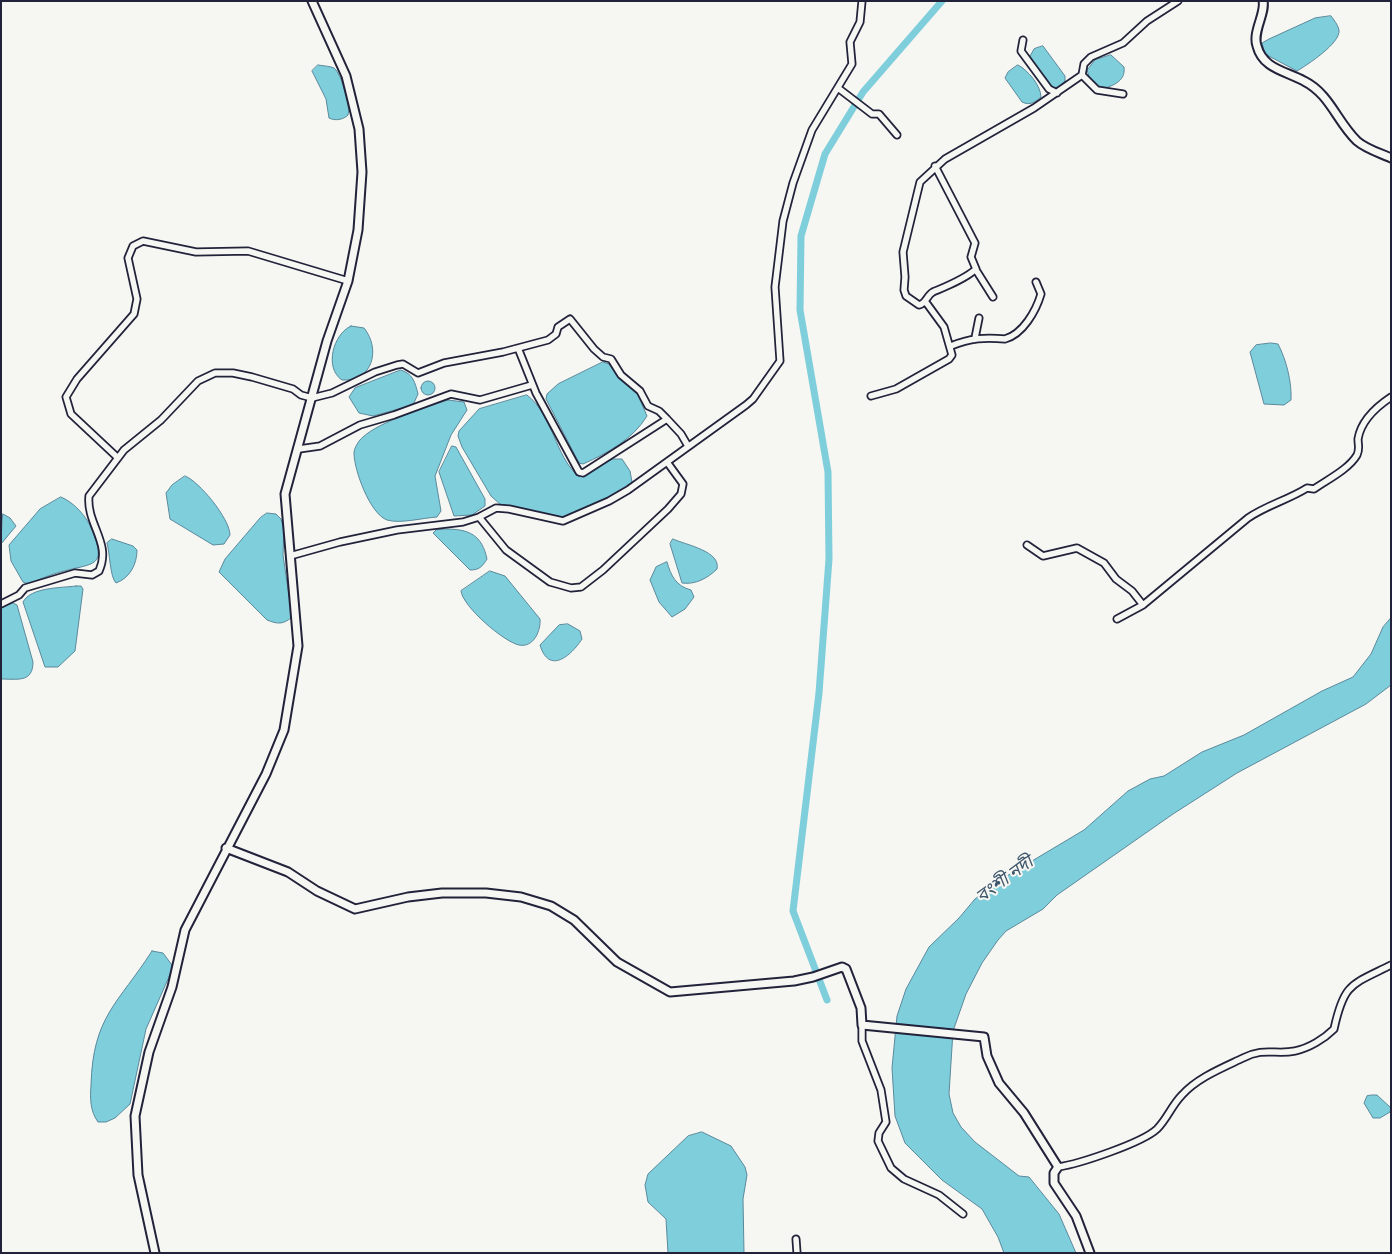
<!DOCTYPE html>
<meta charset="utf-8">
<style>
body{margin:0}
#map{position:relative;width:1392px;height:1254px;overflow:hidden;background:#f6f6f2;font-family:"Patrick Hand",sans-serif}
canvas{display:block}
.frame{position:absolute;inset:0;border:2px solid #22223b;pointer-events:none}
</style>
<div id="map">
<canvas width="1392" height="1254"></canvas>
<div class="frame"></div>
</div>
<script>
const g = document.querySelector('canvas').getContext('2d');
g.lineJoin = 'round';
function paint(path, color) { g.fillStyle = color; g.fill(path, 'evenodd'); }
function trace(path, color, width, dash) { g.strokeStyle = color; g.lineWidth = width; g.lineCap = dash ? 'butt' : 'round'; g.setLineDash(dash || []); g.stroke(path); }
function label(font, color, halo, rows, align = 'center') {
  g.font = font + ' "Patrick Hand","Noto Sans Bengali",sans-serif'; g.lineWidth = 4; g.setLineDash([]); g.textBaseline = 'middle'; g.strokeStyle = halo; g.fillStyle = color; for (const [text, x, y, turn = 0] of rows) {
    g.save(); g.translate(x, y); g.rotate((+turn || 0) * Math.PI / 180); g.textAlign = isNaN(turn) ? turn : align; if (halo) g.strokeText(text, 0, 0); g.fillText(text, 0, 0); g.restore();
  }
}
const water = new Path2D(`
 M 1331,16 C 1334,20 1338,25 1339,30 C 1341,43 1307,65 1297,71 L 1265,54 L 1262,43 L 1269,39 L 1315,18 Z
 M 1043,46 L 1065,76 L 1065,81 L 1059,87 L 1051,88 L 1029,58 L 1034,49 Z
 M 1111,55 L 1124,67 C 1126,82 1112,86 1099,90 L 1091,83 L 1087,70 L 1095,60 Z
 M 318,65 C 323,66 330,66 334,68 C 341,73 351,107 348,115 C 343,120 335,121 329,118 L 326,99 L 312,71 Z
 M 1018,65 C 1028,70 1041,86 1041,97 C 1035,102 1030,106 1022,102 L 1005,78 L 1008,72 Z
 M 351,326 L 364,328 C 381,349 373,382 342,380 C 324,368 333,334 351,326 Z
 M 1271,343 L 1278,344 C 1286,359 1292,382 1291,400 L 1284,405 L 1264,404 L 1250,352 L 1256,345 Z
 M 603,362 L 609,364 L 619,378 L 637,393 L 647,416 C 633,439 608,453 583,464 L 579,463 L 546,399 L 547,394 L 558,384 Z
 M 401,370 C 413,374 415,382 418,394 L 413,405 L 373,416 L 359,413 L 349,397 L 355,388 Z
 M421 388a7 7 0 1 1 14 0a7 7 0 1 1-14 0Z
 M 527,395 C 554,416 554,455 579,477 L 612,459 L 622,459 L 630,471 L 632,482 L 624,491 L 583,512 L 562,518 L 501,505 L 491,496 L 462,447 L 458,436 L 459,431 L 479,409 Z
 M 448,400 L 464,402 L 467,410 L 451,435 L 435,476 L 441,511 L 437,517 C 422,518 400,524 387,520 C 370,514 354,470 354,453 C 354,448 359,440 363,437 C 379,422 426,407 448,400 Z
 M 452,446 L 456,447 L 485,499 L 485,506 L 472,515 L 454,516 L 439,472 Z
 M 185,476 C 199,481 230,519 230,535 L 224,544 L 213,545 L 170,519 L 166,493 L 172,485 Z
 M 61,497 C 75,503 87,517 92,530 C 107,567 94,563 64,571 C 52,574 40,579 28,584 L 23,582 L 11,561 L 9,545 L 40,509 Z
 M 267,513 L 276,514 L 281,519 L 284,529 L 283,555 L 292,617 C 283,625 277,624 267,620 L 219,572 L 225,559 L 260,518 Z
 M 3,514 L 10,518 L 16,526 L 1,544 Z
 M 446,529 C 469,529 482,535 487,559 C 482,567 479,570 470,570 L 433,533 L 436,530 Z
 M 112,539 L 133,546 L 137,550 C 137,564 130,578 116,583 C 110,577 110,554 107,543 Z
 M 673,539 C 686,545 721,551 717,569 C 708,578 695,585 682,583 L 670,544 Z
 M 667,562 C 671,576 676,586 691,590 L 694,597 L 685,609 L 672,617 L 659,602 L 650,580 L 656,567 Z
 M 490,571 L 505,576 L 540,619 C 541,630 534,648 519,645 C 504,642 462,606 461,591 Z
 M 76,586 L 81,586 L 83,589 L 75,651 L 58,667 L 45,667 L 23,602 C 31,587 61,588 76,586 Z
 M 13,603 L 17,605 L 33,662 C 33,683 17,679 1,679 L 1,608 Z
 M 1391,618 L 1391,685 L 1366,704 L 1237,773 L 1173,814 L 1057,895 L 1043,909 L 1006,931 L 998,940 L 982,963 L 966,994 L 953,1031 L 949,1094 L 953,1113 L 961,1127 L 975,1142 L 1019,1176 L 1029,1177 L 1059,1214 L 1076,1253 L 1004,1253 L 998,1237 L 982,1209 L 942,1180 L 905,1143 L 895,1116 L 892,1068 L 897,1016 L 906,989 L 929,947 L 959,918 L 975,899 L 995,883 L 1084,830 L 1128,791 L 1150,779 L 1164,776 L 1202,752 L 1244,735 L 1322,691 L 1353,677 L 1371,654 L 1383,627 Z
 M 568,624 L 580,631 L 582,639 C 571,656 549,675 540,645 L 559,625 Z
 M 152,951 L 163,953 L 172,965 L 172,970 L 146,1029 L 130,1104 L 115,1118 L 106,1122 L 98,1122 C 90,1111 90,1098 91,1085 C 93,1016 118,1004 152,951 Z
 M 1372,1095 L 1377,1095 L 1391,1108 L 1390,1112 L 1380,1118 L 1373,1118 L 1364,1103 L 1367,1096 Z
 M 702,1132 L 731,1146 L 745,1167 L 747,1175 L 743,1199 L 744,1253 L 668,1253 L 666,1219 L 648,1202 L 645,1185 L 648,1174 L 688,1136 Z`);
paint(water, '#7fcedb');
trace(water, '#5a899b', 1);
trace(new Path2D(`
 M 827,1000 L 793,911 L 819,693 L 829,559 L 828,472 L 800,310 L 801,236 L 825,154 L 863,92 L 942,1`), '#7fcedb', 7);
const minor = new Path2D(`
 M 1023,40 L 1021,51 L 1049,89 L 1057,93
 M 1082,75 L 1097,90 L 1123,94
 M 838,88 L 872,114 L 879,114 L 897,135
 M 935,166 L 975,243 L 971,257 L 976,269 C 965,279 947,286 933,292 C 927,295 926,304 919,305 L 906,296 L 904,290 L 905,277 L 903,252 L 920,182 L 945,159 L 1034,108 L 1082,75 L 1084,64 L 1091,57 L 1123,43 L 1147,21 L 1178,1
 M 976,270 L 993,297
 M 975,338 L 979,318
 M 951,346 C 970,338 986,337 1005,339 C 1023,334 1036,311 1041,294 L 1036,282
 M 518,348 L 536,393 L 579,472 L 583,473 L 667,419
 M 871,396 L 896,389 L 949,359 L 952,355 L 944,327 L 925,301
 M 299,449 L 320,446 L 360,425 L 394,415 L 451,394 L 480,400 L 532,385
 M 118,458 L 71,414 L 66,397 L 77,379 L 134,314 L 137,299 L 128,258 L 133,246 L 143,241 L 196,252 L 248,251 L 348,281
 M 479,517 L 506,550 L 550,582 L 571,588 L 581,587 L 603,570 L 668,509 L 681,494 L 683,484 L 667,462
 M 1027,545 L 1043,556 L 1077,548 L 1104,563 L 1116,579 L 1132,591 L 1143,605
 M 290,556 L 340,542 L 397,530 L 463,522 L 479,517 L 496,508 L 509,509 L 563,521 L 609,501 L 628,490 L 746,405 L 753,399 L 780,361 L 775,287 L 783,221 L 793,183 L 812,130 L 852,64 L 850,42 L 860,22 L 862,1
 M 1,604 L 19,595 L 25,588 L 75,573 L 92,575 L 99,571 C 112,543 86,524 89,496 L 124,450 L 161,420 L 198,381 L 215,373 L 233,373 L 252,377 L 293,389 L 301,395 L 312,398 L 332,393 L 375,372 L 397,365 L 403,364 L 418,373 L 444,363 L 503,352 L 548,340 L 556,334 L 558,327 L 570,319 L 594,349 L 603,357 L 611,359 L 621,375 L 640,391 L 648,406 L 659,411 L 667,419 L 681,434 L 688,446
 M 1117,619 L 1143,605 L 1248,518 C 1267,505 1288,500 1307,488 L 1314,489 C 1327,480 1349,469 1357,455 C 1360,449 1358,445 1358,439 C 1361,420 1376,407 1391,397
 M 862,1025 L 862,1041 L 881,1090 L 886,1122 L 879,1133 L 878,1141 L 891,1168 L 904,1179 L 939,1195 L 963,1214
 M 1058,1167 C 1079,1164 1142,1143 1157,1129 C 1167,1119 1172,1105 1182,1095 C 1197,1078 1222,1068 1243,1058 C 1264,1047 1275,1055 1295,1051 C 1309,1048 1324,1039 1334,1029 C 1344,983 1351,985 1391,965
 M 796,1239 L 797,1253`);
const tertiary = new Path2D(`
 M 1263,1 C 1266,13 1252,32 1257,46 C 1263,69 1286,71 1304,81 C 1330,94 1337,122 1357,141 C 1366,149 1380,153 1391,158
 M 226,848 L 288,872 L 317,891 L 355,909 L 408,897 L 442,893 L 486,893 L 521,897 L 551,906 L 574,920 L 617,962 L 670,992 L 794,981 L 813,977 L 842,967 L 846,969 L 861,1008 L 862,1025 L 984,1037 L 987,1056 L 999,1083 L 1024,1113 L 1058,1167 L 1054,1173 L 1054,1183 L 1076,1216 L 1090,1253
 M 155,1253 L 138,1175 L 135,1116 L 149,1052 L 172,987 L 185,930 L 266,774 L 284,730 L 298,646 L 285,494 L 327,341 L 348,281 L 358,230 L 362,172 L 359,129 L 346,76 L 312,1`);
trace(minor, '#22223b', 9);
trace(tertiary, '#22223b', 11);
trace(minor, '#f6f6f2', 5.5);
trace(tertiary, '#f6f6f2', 7);
label('italic 18px', '#3e566b', '#f6f6f2', [
 ["বংশী নদী",1005,880,-36]
]);
</script>
